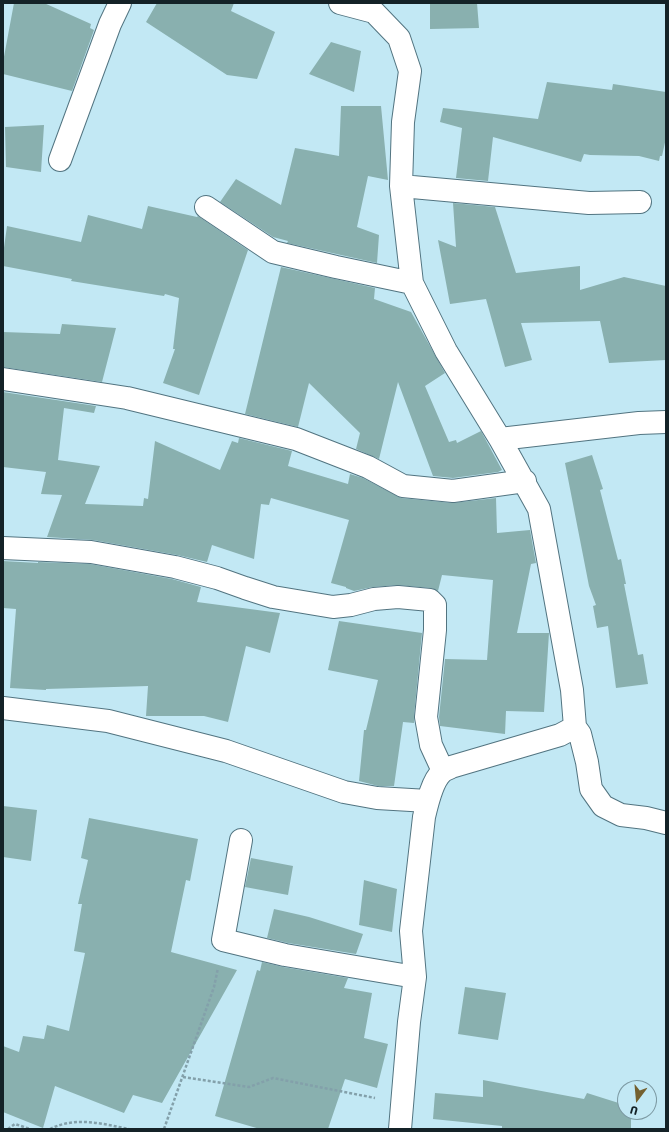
<!DOCTYPE html>
<style>
body{margin:0}
#map{position:relative;width:669px;height:1132px;overflow:hidden;background:#c2e8f4;font-family:Jost,sans-serif}
canvas{display:block}
.frame{position:absolute;inset:0;border:4px solid #142227;pointer-events:none}
.north{position:absolute;left:617px;top:1080px;width:40px;height:40px;box-sizing:border-box;background:#c2e8f4;border:1px solid #7c99a2;border-radius:50%;rotate:196deg;font-size:11px;font-weight:700;line-height:16px;text-align:center;color:#142227}
.north::after{content:'';display:block;margin:auto;width:14px;height:18px;background:#74602f;clip-path:polygon(50% 0,100% 100%,50% 72%,0 100%)}
</style>
<div id="map">
<canvas width="669" height="1132"></canvas>
<div class="frame"></div>
<div class="north">U</div>
</div>
<script>
const g = document.querySelector('canvas').getContext('2d');
g.lineJoin = 'round';
function paint(path, color) { g.fillStyle = color; g.fill(path, 'evenodd'); }
function trace(path, color, width, dash) { g.strokeStyle = color; g.lineWidth = width; g.lineCap = dash ? 'butt' : 'round'; g.setLineDash(dash || []); g.stroke(path); }
paint(new Path2D(`
 M 14,3 L 44,3 L 91,24 L 90,28 L 94,30 L 93,33 L 72,91 L 3,74 L 3,62 Z
 M 157,3 L 234,3 L 231,11 L 275,32 L 257,79 L 227,75 L 146,22 Z
 M 477,3 L 479,28 L 430,29 L 430,4 Z
 M 331,42 L 361,51 L 354,92 L 309,74 Z
 M 547,82 L 612,90 L 613,84 L 666,92 L 666,138 L 662,156 L 660,156 L 659,161 L 639,156 L 590,155 L 584,154 L 581,162 L 493,137 L 488,181 L 456,178 L 462,128 L 440,122 L 443,108 L 538,119 Z
 M 341,106 L 381,106 L 388,180 L 368,176 L 357,227 L 379,235 L 377,263 L 287,243 L 288,241 L 273,237 L 220,202 L 236,179 L 281,205 L 295,148 L 339,156 Z
 M 44,125 L 41,172 L 6,167 L 5,127 Z
 M 453,203 L 495,207 L 516,273 L 580,266 L 580,290 L 624,277 L 666,286 L 666,360 L 609,363 L 600,321 L 521,323 L 532,360 L 505,367 L 486,299 L 450,304 L 438,240 L 456,247 Z
 M 148,206 L 197,217 L 198,216 L 248,250 L 199,395 L 163,383 L 175,349 L 173,349 L 179,298 L 165,294 L 164,296 L 71,281 L 72,279 L 3,266 L 3,255 L 7,226 L 81,242 L 88,215 L 142,229 Z
 M 281,267 L 375,288 L 374,299 L 411,312 L 445,373 L 425,386 L 449,442 L 456,440 L 457,443 L 481,431 L 502,470 L 498,472 L 453,478 L 433,476 L 398,382 L 379,459 L 356,449 L 360,433 L 309,383 L 298,427 L 245,414 Z
 M 62,324 L 116,328 L 102,382 L 3,367 L 3,332 L 60,334 Z
 M 3,392 L 96,406 L 94,413 L 64,408 L 58,460 L 100,466 L 85,504 L 143,506 L 144,498 L 148,499 L 155,441 L 220,470 L 232,441 L 238,443 L 239,438 L 292,451 L 288,466 L 348,484 L 350,474 L 363,478 L 401,498 L 452,503 L 496,498 L 497,533 L 530,530 L 536,563 L 531,564 L 517,633 L 549,633 L 544,712 L 506,711 L 505,734 L 440,726 L 439,717 L 445,659 L 487,660 L 493,580 L 442,575 L 438,591 L 431,588 L 397,585 L 373,587 L 354,591 L 346,588 L 346,587 L 331,583 L 349,520 L 271,498 L 269,505 L 261,504 L 254,559 L 212,545 L 207,562 L 177,555 L 93,540 L 47,537 L 62,495 L 41,494 L 46,472 L 3,467 Z
 M 592,455 L 603,489 L 600,490 L 618,560 L 621,559 L 626,584 L 624,584 L 638,655 L 643,654 L 648,684 L 616,688 L 608,626 L 597,628 L 593,606 L 596,605 L 589,586 L 565,463 Z
 M 3,561 L 38,563 L 38,562 L 90,564 L 172,579 L 201,587 L 197,602 L 280,613 L 270,653 L 246,646 L 228,722 L 204,716 L 146,716 L 148,686 L 46,689 L 46,690 L 10,688 L 16,609 L 3,608 Z
 M 339,621 L 422,633 L 414,716 L 414,723 L 403,722 L 394,786 L 378,786 L 359,781 L 364,730 L 366,730 L 378,680 L 328,670 Z
 M 3,806 L 37,810 L 31,861 L 3,857 Z
 M 89,818 L 198,839 L 190,881 L 186,880 L 171,952 L 237,970 L 162,1103 L 133,1095 L 124,1113 L 55,1086 L 43,1128 L 3,1112 L 3,1046 L 19,1052 L 23,1036 L 44,1039 L 47,1025 L 69,1031 L 85,953 L 74,951 L 82,904 L 78,904 L 88,860 L 81,858 Z
 M 251,858 L 293,866 L 288,895 L 245,887 Z
 M 364,880 L 397,889 L 392,932 L 359,925 Z
 M 274,909 L 309,917 L 363,934 L 356,954 L 288,943 L 267,938 Z
 M 262,962 L 283,967 L 348,978 L 344,988 L 372,993 L 364,1038 L 388,1044 L 377,1088 L 345,1079 L 328,1129 L 260,1129 L 215,1116 L 257,970 L 260,971 Z
 M 465,987 L 506,993 L 498,1040 L 458,1034 Z
 M 483,1080 L 584,1099 L 587,1093 L 625,1105 L 625,1112 L 631,1112 L 631,1129 L 502,1129 L 502,1126 L 433,1119 L 435,1093 L 483,1097 Z`), '#89b0af');
const street = new Path2D(`
 M 340,3 L 374,12 L 399,38 L 410,71 L 403,122 L 401,186 L 412,283 L 446,351 L 500,439
 M 60,160 L 110,24 L 120,3
 M 401,186 L 589,203 L 640,202
 M 206,207 L 273,252 L 336,267 L 412,283
 M 3,379 L 127,398 L 296,439 L 368,467 L 403,486 L 453,491 L 525,481
 M 3,548 L 91,552 L 175,567 L 217,578 L 245,588 L 273,597 L 333,607 L 351,605 L 374,599 L 398,597 L 430,600 L 435,605 L 435,630 L 426,717 L 431,745 L 443,771
 M 3,708 L 108,721 L 226,751 L 344,792 L 377,798 L 428,801
 M 575,727 L 580,734 L 587,762 L 591,789 L 603,806 L 621,815 L 646,818 L 666,823
 M 241,840 L 223,940 L 285,955 L 415,977
 M 400,1129 L 409,1022 L 415,977 L 411,931 L 424,817 C 427,804 432,781 442,772 C 444,770 448,769 451,767 L 560,735 L 575,727 L 572,690 L 539,509 L 500,439 L 639,423 L 666,422`);
trace(street, '#527480', 24);
trace(new Path2D(`
 M 183,1077 L 249,1087 L 273,1078 L 375,1098
 M 8,1129 L 15,1124 L 30,1129
 M 50,1129 C 76,1116 103,1124 129,1129
 M 164,1129 L 214,987 L 218,968`), '#83a0aa', 2.5, [3, 2]);
trace(street, '#fff', 22);
</script>
